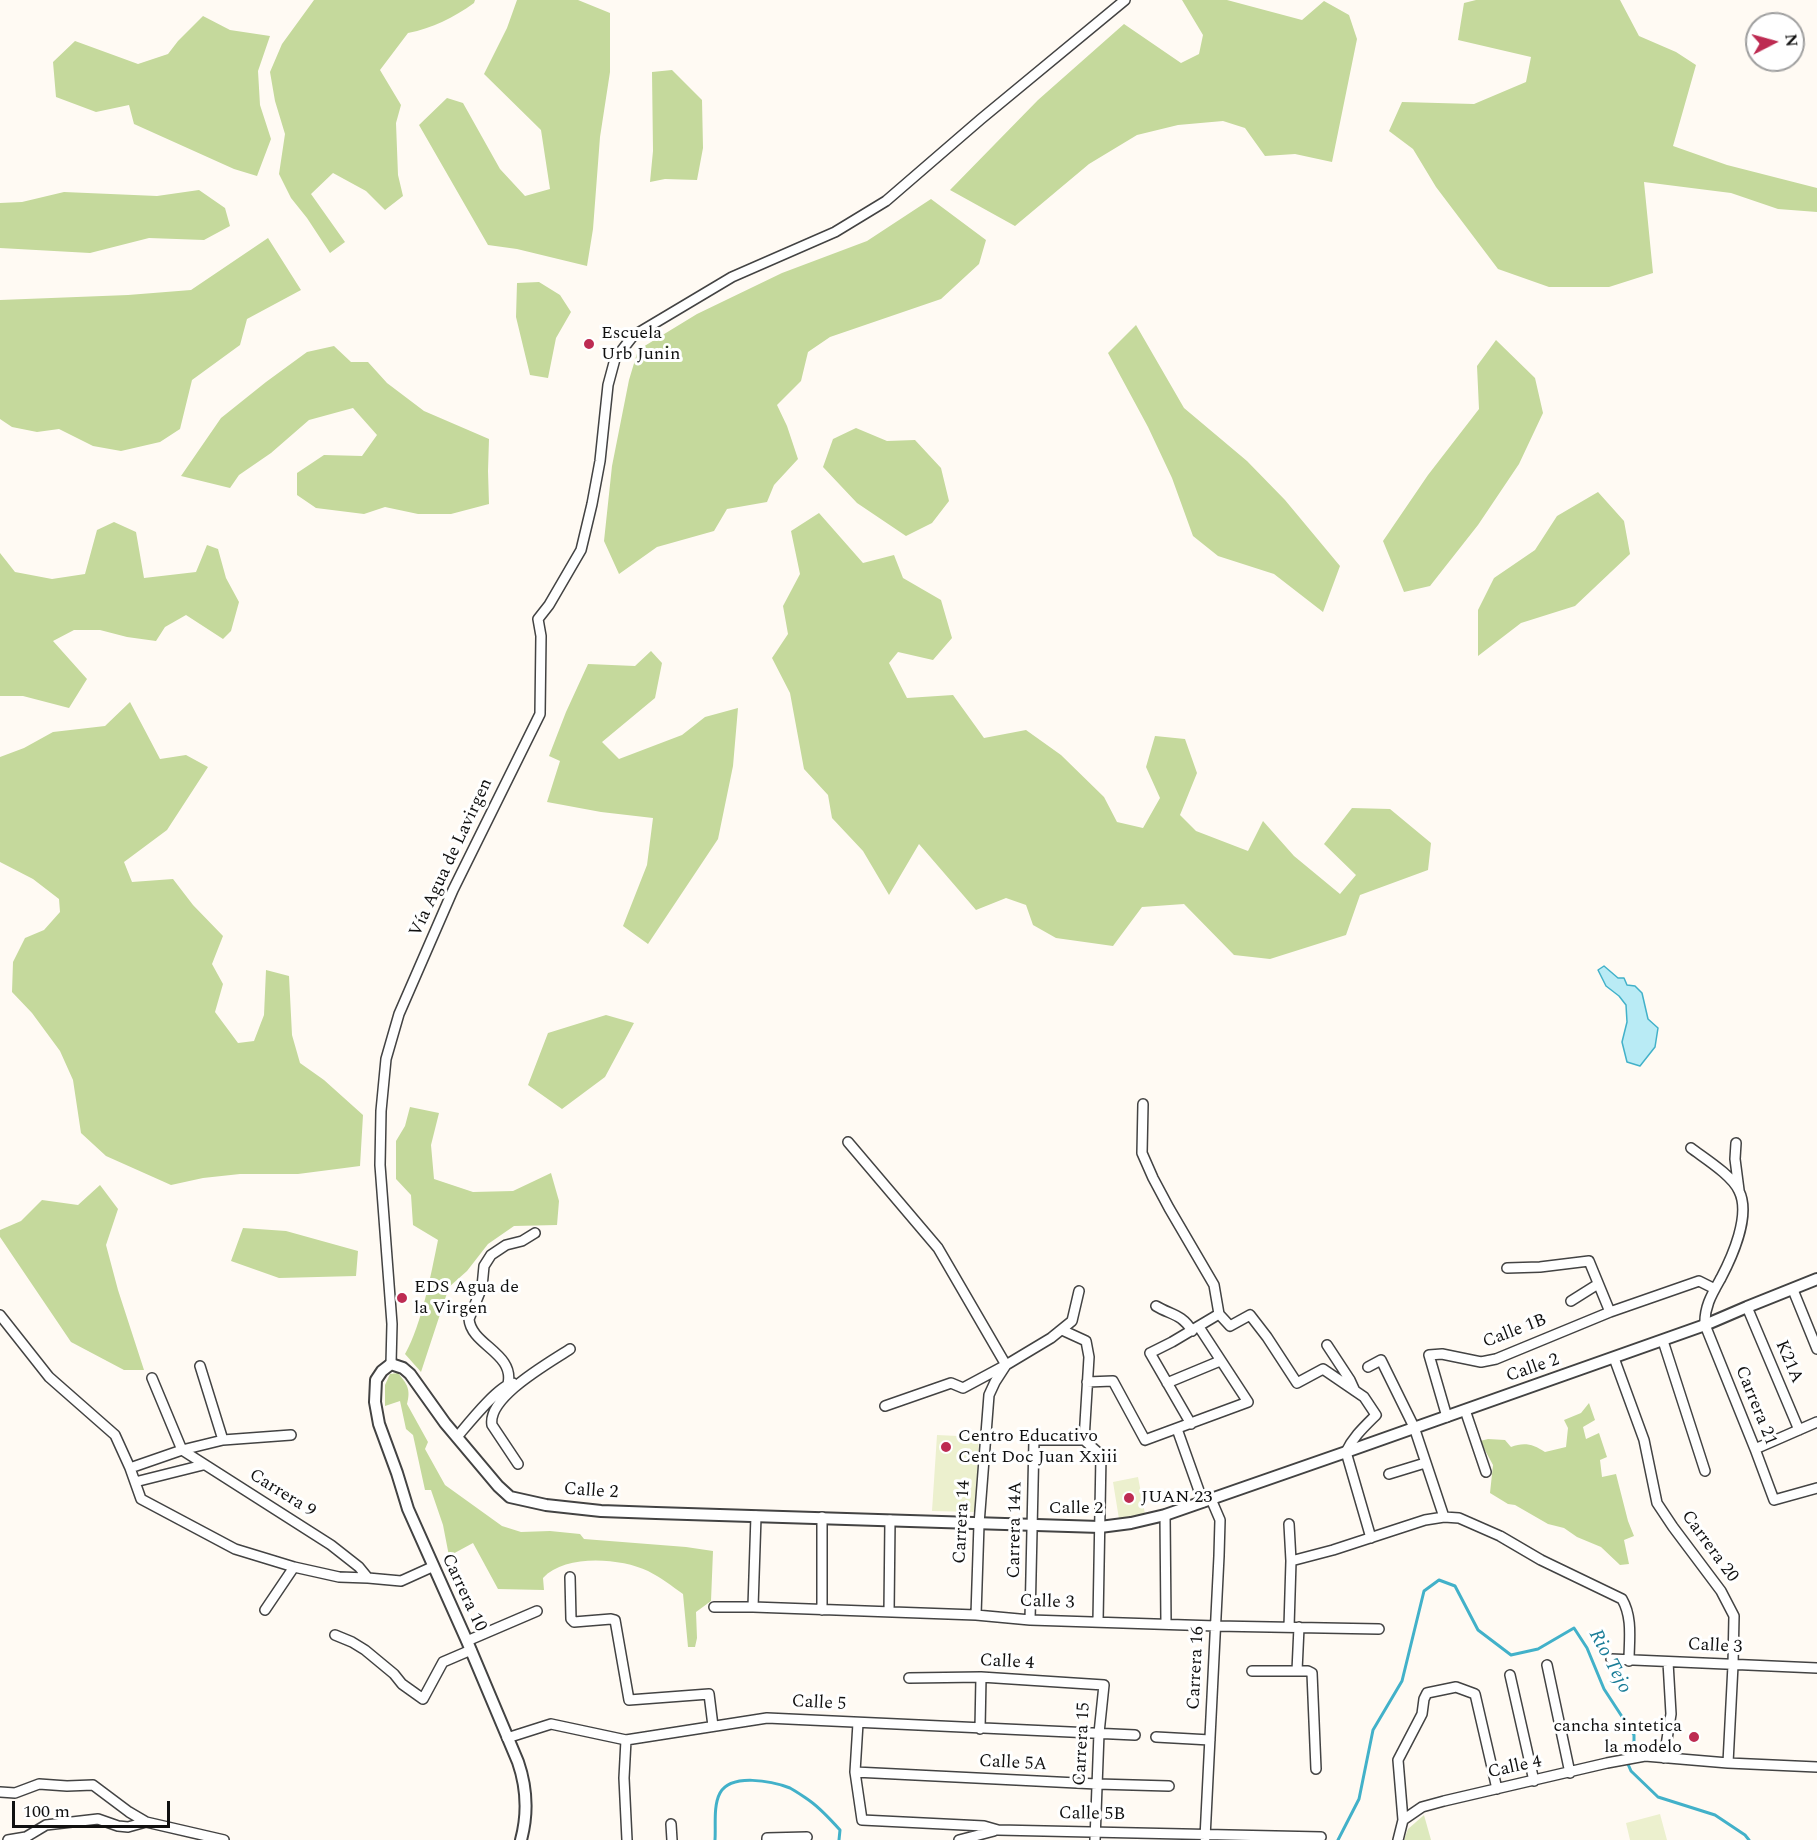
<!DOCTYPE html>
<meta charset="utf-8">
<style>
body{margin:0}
#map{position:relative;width:1817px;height:1840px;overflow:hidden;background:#fffaf3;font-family:Spectral,serif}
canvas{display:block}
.north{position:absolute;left:1745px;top:12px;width:60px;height:60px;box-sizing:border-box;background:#fff;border:2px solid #9f9f9f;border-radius:50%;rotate:84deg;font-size:16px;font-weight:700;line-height:24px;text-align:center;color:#101010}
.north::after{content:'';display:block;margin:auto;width:21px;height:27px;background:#bd2b52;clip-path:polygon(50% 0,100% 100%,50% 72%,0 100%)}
.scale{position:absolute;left:12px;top:1801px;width:158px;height:27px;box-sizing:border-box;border:3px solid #101010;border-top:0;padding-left:8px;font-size:18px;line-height:21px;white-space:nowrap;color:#101010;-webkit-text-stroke:4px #fff;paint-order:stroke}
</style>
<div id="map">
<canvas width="1817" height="1840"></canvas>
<div class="north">N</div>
<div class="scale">100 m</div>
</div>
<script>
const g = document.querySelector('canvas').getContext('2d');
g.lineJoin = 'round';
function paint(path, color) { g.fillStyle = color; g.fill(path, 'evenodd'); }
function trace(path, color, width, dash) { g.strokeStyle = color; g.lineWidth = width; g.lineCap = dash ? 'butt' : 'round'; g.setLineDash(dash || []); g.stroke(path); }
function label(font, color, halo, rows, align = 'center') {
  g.font = font + ' Spectral,serif'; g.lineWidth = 6; g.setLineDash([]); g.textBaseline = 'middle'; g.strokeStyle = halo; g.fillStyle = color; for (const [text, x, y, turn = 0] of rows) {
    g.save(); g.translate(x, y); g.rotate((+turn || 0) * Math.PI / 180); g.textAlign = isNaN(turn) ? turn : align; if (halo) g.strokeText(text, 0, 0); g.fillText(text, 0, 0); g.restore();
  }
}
paint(new Path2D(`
 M 1424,1815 L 1431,1840 L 1404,1840 L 1408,1829 Z`), '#dde9bd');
paint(new Path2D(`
 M 314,0 L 475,0 L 474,3 C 453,18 433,28 408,33 L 380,70 L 401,105 L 396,123 L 398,175 L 403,196 L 385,210 L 366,191 L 333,173 L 311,194 L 345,242 L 330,253 L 307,218 L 291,198 L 279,174 L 285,134 L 275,101 L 270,72 L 282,44 Z
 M 517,0 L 578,0 L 610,13 L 610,72 L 600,137 L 593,229 L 587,266 L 517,249 L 488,245 L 419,125 L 447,98 L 463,103 L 500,169 L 525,196 L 550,189 L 541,130 L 484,74 L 507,28 Z
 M 1182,0 L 1227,0 L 1302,20 L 1324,1 L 1349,15 L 1357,39 L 1332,162 L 1295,154 L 1265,156 L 1245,128 L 1223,121 L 1178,125 L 1137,135 L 1089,164 L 1015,226 L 950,190 L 1038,100 L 1124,24 L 1181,63 L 1199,54 L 1203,35 Z
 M 1476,0 L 1620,0 L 1639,36 L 1676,52 L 1696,65 L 1673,146 L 1727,165 L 1817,188 L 1817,212 L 1778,209 L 1731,193 L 1644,182 L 1653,273 L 1609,287 L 1549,287 L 1498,269 L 1436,187 L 1413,149 L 1389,131 L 1402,102 L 1474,104 L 1526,82 L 1531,57 L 1458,40 L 1464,3 Z
 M 203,16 L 230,30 L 270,36 L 258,71 L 260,105 L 271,139 L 257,176 L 234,169 L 134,124 L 129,105 L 96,112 L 56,97 L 53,62 L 75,41 L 138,64 L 168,54 L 178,41 Z
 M 672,70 L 702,100 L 703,148 L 697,180 L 665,179 L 650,182 L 653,151 L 652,72 Z
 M 199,190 L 225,208 L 230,226 L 204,240 L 149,238 L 90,253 L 0,248 L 0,203 L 22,202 L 64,192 L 157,196 Z
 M 931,199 L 986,240 L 979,264 L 941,299 L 830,337 L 808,352 L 801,381 L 777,405 L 787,426 L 798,459 L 774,485 L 767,502 L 727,509 L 714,531 L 657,547 L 619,574 L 604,541 L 612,466 L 629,380 L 638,350 L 697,314 L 782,273 L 867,241 Z
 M 268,238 L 301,290 L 247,319 L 240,345 L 192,380 L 180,429 L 160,442 L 121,451 L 93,446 L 59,429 L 37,432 L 12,427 L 0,419 L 0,300 L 128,295 L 191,290 Z
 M 539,282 L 560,295 L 571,312 L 556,338 L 548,378 L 530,375 L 516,317 L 517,283 Z
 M 1136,325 L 1184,408 L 1247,461 L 1285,500 L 1340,566 L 1323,612 L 1274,574 L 1218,556 L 1193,536 L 1172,478 L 1148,427 L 1108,353 Z
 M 1496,340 L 1535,378 L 1543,413 L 1519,464 L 1478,525 L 1430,586 L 1404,592 L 1383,541 L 1428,475 L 1479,409 L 1477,366 Z
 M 334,346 L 351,362 L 368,362 L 387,383 L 424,411 L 489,439 L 488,471 L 489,504 L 451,514 L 418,514 L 385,507 L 364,514 L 316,508 L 297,495 L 297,473 L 324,455 L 362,456 L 377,435 L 353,408 L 309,420 L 271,453 L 239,475 L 230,488 L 181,476 L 221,418 L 266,382 L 307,352 Z
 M 856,428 L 887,441 L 915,440 L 941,468 L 949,501 L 932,523 L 906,536 L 857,503 L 823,467 L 833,439 Z
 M 1598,492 L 1624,521 L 1630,554 L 1575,606 L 1521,623 L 1478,656 L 1478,610 L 1494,578 L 1535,550 L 1557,516 Z
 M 819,513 L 863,563 L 894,555 L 903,578 L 941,600 L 952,638 L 933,660 L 898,652 L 889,663 L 907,698 L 953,695 L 984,738 L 1026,730 L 1061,755 L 1104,797 L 1117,822 L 1143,828 L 1160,798 L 1146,767 L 1155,736 L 1185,739 L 1197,773 L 1180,815 L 1196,831 L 1248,851 L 1263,821 L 1294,856 L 1340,894 L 1356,875 L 1324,844 L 1352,808 L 1390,809 L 1431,843 L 1428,870 L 1360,895 L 1346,935 L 1270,959 L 1234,955 L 1184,904 L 1142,907 L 1113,946 L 1056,938 L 1033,925 L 1026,905 L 1006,898 L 976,910 L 919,844 L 889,895 L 863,851 L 832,818 L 828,795 L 804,769 L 790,693 L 772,658 L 788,634 L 783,606 L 800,574 L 791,531 Z
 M 114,522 L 136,532 L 144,578 L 196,572 L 207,545 L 218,549 L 226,578 L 239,602 L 231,631 L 223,639 L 186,615 L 165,627 L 156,641 L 127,637 L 100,630 L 74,630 L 53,641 L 87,679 L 69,708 L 23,696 L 0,696 L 0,553 L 15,572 L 52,579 L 85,574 L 97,530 Z
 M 651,651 L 662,663 L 655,698 L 602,742 L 619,759 L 682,735 L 705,717 L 738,708 L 733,766 L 718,839 L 648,944 L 623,926 L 647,865 L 653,818 L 601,812 L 547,802 L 560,761 L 549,756 L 566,712 L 588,664 L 635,666 Z
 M 130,702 L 160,759 L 186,755 L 208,767 L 167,830 L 124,862 L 132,882 L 173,879 L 193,905 L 223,936 L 212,964 L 223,984 L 215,1012 L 238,1043 L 254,1041 L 264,1015 L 266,970 L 289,976 L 292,1035 L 300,1063 L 324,1080 L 363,1115 L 360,1166 L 298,1174 L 240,1174 L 203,1178 L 171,1185 L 106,1156 L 81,1133 L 73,1080 L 60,1051 L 32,1013 L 12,992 L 13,962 L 25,938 L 44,930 L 60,912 L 59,899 L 33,879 L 0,862 L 0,757 L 24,748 L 53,732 L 105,726 Z
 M 606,1015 L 634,1023 L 605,1077 L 562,1109 L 528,1085 L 548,1033 Z
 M 410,1107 L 439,1113 L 431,1145 L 434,1179 L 473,1192 L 513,1191 L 551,1173 L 559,1201 L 557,1225 L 514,1226 L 488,1244 L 467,1271 L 449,1287 L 421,1372 L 405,1354 C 422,1324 431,1274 438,1240 L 413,1225 L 411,1195 L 396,1179 L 396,1141 L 405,1126 Z
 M 100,1185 L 118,1209 L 106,1245 L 118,1290 L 144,1370 L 124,1370 L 71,1342 L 0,1237 L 0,1230 L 21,1221 L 42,1200 L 78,1205 Z
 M 243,1228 L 286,1231 L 358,1251 L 356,1276 L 279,1278 L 231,1261 Z
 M 398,1373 C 407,1384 411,1389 407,1404 L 428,1442 L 425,1449 L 445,1485 L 502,1526 L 521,1532 L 550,1531 L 580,1534 L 584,1539 L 686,1547 L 713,1551 L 711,1601 L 696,1612 L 697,1638 L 695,1647 L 688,1647 L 683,1594 C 672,1586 660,1577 648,1571 C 620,1558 565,1554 543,1578 L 544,1590 L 498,1589 L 473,1543 L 449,1556 L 443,1525 L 431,1490 L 425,1490 L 413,1435 L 406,1429 L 400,1401 L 385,1406 L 385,1385 L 390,1374 Z
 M 1589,1403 L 1595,1420 L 1583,1427 L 1586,1439 L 1599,1433 L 1607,1457 L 1600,1460 L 1602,1477 L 1616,1474 L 1628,1521 L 1634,1536 L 1624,1540 L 1629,1564 L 1620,1565 L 1601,1547 L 1577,1537 L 1564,1528 L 1548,1524 L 1515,1505 L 1508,1504 L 1490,1493 L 1493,1465 L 1480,1441 L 1488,1439 L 1505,1440 L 1511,1447 C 1524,1442 1533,1444 1545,1452 L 1566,1447 L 1568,1428 L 1564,1420 L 1581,1413 Z`), '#c5d99c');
paint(new Path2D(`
 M 937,1435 L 979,1437 L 975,1512 L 932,1511 Z
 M 1138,1477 L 1145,1514 L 1119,1519 L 1113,1482 Z
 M 1660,1814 L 1667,1840 L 1630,1840 L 1626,1823 Z`), '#ecf0ce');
const water = new Path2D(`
 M 1604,966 L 1618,978 L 1624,978 L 1627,985 L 1635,986 L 1642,993 L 1648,1019 L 1658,1028 L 1655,1047 L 1640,1066 L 1627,1062 L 1622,1042 L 1627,1022 L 1626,1005 L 1619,996 L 1606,986 L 1598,970 Z`);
paint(water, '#b9ebf5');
trace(water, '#42b1c9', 1.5);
trace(new Path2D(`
 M 715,1840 C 716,1826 713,1806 720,1793 C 731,1773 772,1781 790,1788 C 796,1791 804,1797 810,1801 C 821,1809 831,1820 840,1830 L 839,1840
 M 1338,1840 L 1359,1799 L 1373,1730 L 1402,1681 L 1424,1591 L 1439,1580 L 1455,1586 L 1478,1630 L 1511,1655 L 1538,1649 L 1574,1628 L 1587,1648 L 1604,1689 L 1634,1735 L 1634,1741 L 1624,1755 L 1631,1771 L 1658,1797 L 1715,1815 L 1745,1835 L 1749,1840`), '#42b1c9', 3);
const minor = new Path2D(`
 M 1143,1104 L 1142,1153 L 1153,1178 L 1169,1208 L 1214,1285 L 1219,1314 L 1230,1326 L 1250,1315 L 1267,1337 L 1297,1383 L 1323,1369 L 1364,1397 L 1376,1415 C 1364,1427 1353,1437 1346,1452 L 1371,1538
 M 848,1142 L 938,1248 L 1006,1365
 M 1736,1143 L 1735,1159 L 1739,1190
 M 1691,1148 C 1704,1158 1732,1175 1739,1191 C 1751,1215 1732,1257 1721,1278 C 1712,1294 1704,1307 1705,1325 L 1755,1449 L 1774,1500 L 1817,1488
 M 1507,1268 L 1540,1267 L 1589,1261 L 1610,1312
 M 1793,1290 L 1817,1349
 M 1571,1301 L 1598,1284
 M 1156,1306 C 1171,1315 1182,1314 1192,1331
 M 1747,1307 L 1799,1430
 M 0,1315 L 49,1377 L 115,1435 L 130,1468 L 141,1499 L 235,1549 L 294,1567 L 339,1577 L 368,1578
 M 1062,1330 L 1086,1341 L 1089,1357 L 1084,1440
 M 1663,1341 L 1705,1471
 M 1327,1345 L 1350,1380 L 1355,1391
 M 1614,1358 L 1644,1440 L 1657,1503 L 1673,1527 L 1721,1591 L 1734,1616 L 1733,1665 L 1728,1763
 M 391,1364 L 392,1324 L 380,1165 L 381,1111 L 386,1059 L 399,1014 L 453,890 L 540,714 L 541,636 L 538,619 L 549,605 L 581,550 L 592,504 L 600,461 L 608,385 L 615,359 L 633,336 L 732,277 L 835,232 L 886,201 L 981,119 L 1125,0
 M 200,1366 L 223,1440
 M 1368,1367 L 1381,1360 L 1414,1427 L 1444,1517
 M 152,1378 L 182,1450 L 331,1545 L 359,1567 L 368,1578 L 401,1581 L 432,1567
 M 1087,1382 L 1113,1381 L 1145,1440 L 1248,1402 L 1199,1327
 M 1167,1383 L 1220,1361
 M 508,1384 C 515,1353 471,1345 469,1319 L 482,1287 L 484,1266 L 491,1255 L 506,1245 L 522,1241 L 535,1233
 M 885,1406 L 951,1383 L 963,1388 L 1004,1366
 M 1465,1410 L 1486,1472
 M 1447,1417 L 1429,1355 L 1442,1354 L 1481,1362 L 1496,1359 L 1610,1312 L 1699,1281 L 1715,1289
 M 1191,1424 L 1150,1353 L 1172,1342 L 1219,1314
 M 1177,1429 L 1203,1502
 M 457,1437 C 468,1424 498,1386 513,1383
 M 1084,1440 L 1101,1455 L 1098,1621
 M 1755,1449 L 1817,1422
 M 518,1464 L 492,1425 C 487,1397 549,1363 570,1349
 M 130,1468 L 182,1450 L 223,1440 L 291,1435
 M 1389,1474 L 1425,1463
 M 135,1482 L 203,1465
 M 1165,1515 L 1166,1623
 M 1291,1561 L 1333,1550 L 1425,1520 L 1444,1517 L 1459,1518 L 1500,1536 L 1541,1560 L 1622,1599 C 1633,1618 1629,1640 1629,1661
 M 570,1577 L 571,1619 L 574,1622 L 611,1619 L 615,1620 L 629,1700 L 709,1694 L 713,1726
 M 714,1607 L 753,1607 L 976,1615 L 1030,1620 L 1216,1626 L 1379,1629
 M 753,1607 L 756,1516
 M 265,1610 L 294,1567
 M 822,1610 L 822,1517
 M 889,1612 L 890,1520
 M 976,1615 L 979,1524 L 989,1395 L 995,1382 L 1006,1365 L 1051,1338 L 1072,1321 L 1079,1291
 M 1030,1620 L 1034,1440 L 1084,1440
 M 1289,1627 L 1291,1561 L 1289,1524
 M 335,1635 L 352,1642 L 365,1650 L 394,1674 L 402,1684 L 423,1699 L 443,1662 L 471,1650
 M 467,1641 L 537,1611
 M 1611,1659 L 1817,1668
 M 1547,1665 L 1570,1773
 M 1252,1671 L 1308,1671 L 1312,1673 L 1316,1769
 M 1297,1671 L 1299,1627
 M 1510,1675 L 1534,1781
 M 909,1678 L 981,1677 L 1104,1685 L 1099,1733 L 1095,1840
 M 858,1723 L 855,1772 L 862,1820 L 984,1826 L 998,1830 L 1321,1837
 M 980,1729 L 981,1677
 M 1156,1737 L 1210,1740
 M 507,1738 L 551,1724 L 626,1740 L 767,1718 L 1135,1735
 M 626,1740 L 624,1778 L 627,1840
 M 1664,1758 L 1671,1714 L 1668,1662
 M 855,1772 L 1097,1784 L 1169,1786
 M 0,1792 L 15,1793 L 39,1784 L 67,1786 L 93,1785 L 129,1812 L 146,1822 L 224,1840
 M 1403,1820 L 1422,1807 L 1444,1801 L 1607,1763 L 1645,1756 L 1728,1763 L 1817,1767
 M 671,1824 L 672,1840
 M 1205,1838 L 1219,1556 L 1220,1520 L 1211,1499
 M 8,1840 L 26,1837 L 46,1825 L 98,1819 L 118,1826 L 128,1827 L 146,1822
 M 767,1840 L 767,1838 L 807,1837
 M 959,1840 L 994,1831
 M 1398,1840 L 1403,1820 L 1398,1760 L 1422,1714 L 1424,1699 L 1427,1693 L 1456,1687 L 1475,1694 L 1497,1789`);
const tertiary = new Path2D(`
 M 521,1840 C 528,1814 527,1788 518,1762 L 467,1641 L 408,1509 L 397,1473 L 379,1424 L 375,1402 L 376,1380 L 382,1371 L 391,1364 L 403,1368 L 410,1374 L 445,1423 L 498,1486 L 510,1497 L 546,1505 L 601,1511 L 656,1513 L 1100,1527 L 1131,1523 L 1165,1515 L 1346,1452 L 1705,1325 L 1747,1307 L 1817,1279`);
trace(minor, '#434343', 12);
trace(tertiary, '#434343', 14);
trace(minor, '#fff', 9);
trace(tertiary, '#fff', 10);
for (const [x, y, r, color] of [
 [589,344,6,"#bd2b52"],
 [402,1298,6,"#bd2b52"],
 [946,1447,6,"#bd2b52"],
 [1129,1498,6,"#bd2b52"],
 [1694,1737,6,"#bd2b52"]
]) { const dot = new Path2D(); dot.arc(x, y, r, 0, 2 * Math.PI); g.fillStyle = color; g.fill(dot); trace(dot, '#fff', 2); }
label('18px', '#101010', '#fff', [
 ["Escuela",601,334],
 ["Urb Junin",601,355],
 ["EDS Agua de",414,1288],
 ["la Virgen",414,1309],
 ["Centro Educativo",958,1437],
 ["Cent Doc Juan Xxiii",958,1458],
 ["JUAN 23",1141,1498],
 ["cancha sintetica",1682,1727,"right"],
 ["la modelo",1682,1748,"right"]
], 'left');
label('18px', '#101010', '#fff', [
 ["Vía Agua de Lavirgen",452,858,-65],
 ["Calle 1B",1515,1332,-21],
 ["K21A",1788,1362,67],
 ["Calle 2",1533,1369,-19],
 ["Carrera 21",1755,1406,68],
 ["Calle 2",591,1492,4],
 ["Carrera 9",282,1494,32],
 ["Calle 2",1076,1509],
 ["Carrera 14",963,1522,-87],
 ["Carrera 14A",1016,1530,-89],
 ["Carrera 20",1709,1547,54],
 ["Carrera 10",463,1593,65],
 ["Calle 3",1047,1603,2],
 ["Calle 3",1715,1647,3],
 ["Calle 4",1007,1663,3],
 ["Carrera 16",1197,1668,-87],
 ["Calle 5",819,1704,3],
 ["Carrera 15",1083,1744,-87],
 ["Calle 5A",1013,1764,3],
 ["Calle 4",1515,1768,-12],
 ["Calle 5B",1092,1815,1]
]);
label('italic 20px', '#1b7d98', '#fff', [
 ["Rio Tejo",1609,1662,62]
]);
</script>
